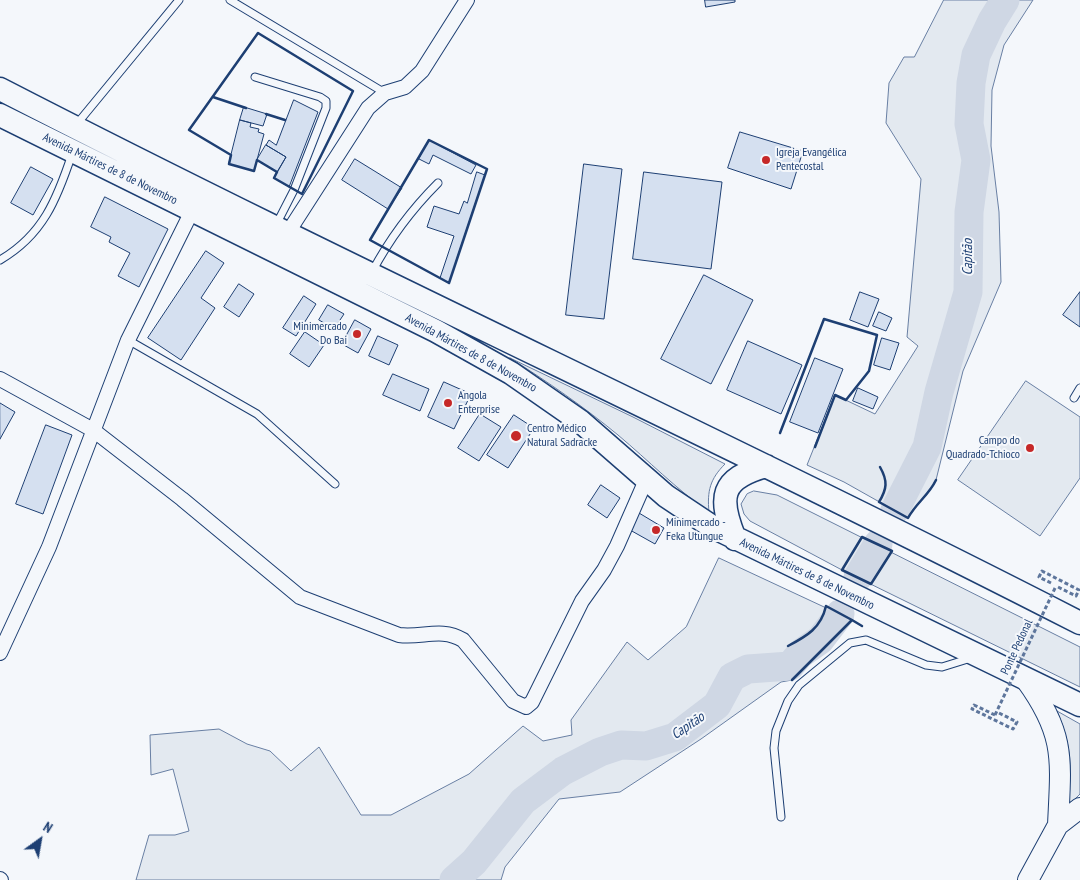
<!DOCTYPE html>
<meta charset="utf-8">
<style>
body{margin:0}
#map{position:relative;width:1080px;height:880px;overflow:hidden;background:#f4f7fb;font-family:"PT Sans Narrow",sans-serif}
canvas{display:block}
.north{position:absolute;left:15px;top:815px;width:50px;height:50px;-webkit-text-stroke:4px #f4f7fb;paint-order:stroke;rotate:32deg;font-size:14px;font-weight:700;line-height:20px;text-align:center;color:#1d3f73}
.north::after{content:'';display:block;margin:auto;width:18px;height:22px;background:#1d3f73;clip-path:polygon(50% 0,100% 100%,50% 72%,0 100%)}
</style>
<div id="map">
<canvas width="1080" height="880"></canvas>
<div class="north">N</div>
</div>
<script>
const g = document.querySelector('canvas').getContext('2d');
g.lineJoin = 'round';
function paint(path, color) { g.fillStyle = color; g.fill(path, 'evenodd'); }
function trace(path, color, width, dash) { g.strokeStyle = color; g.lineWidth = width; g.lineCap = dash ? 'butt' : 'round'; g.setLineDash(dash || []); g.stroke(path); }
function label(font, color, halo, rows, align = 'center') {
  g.font = font + ' "PT Sans Narrow",sans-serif'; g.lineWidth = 4; g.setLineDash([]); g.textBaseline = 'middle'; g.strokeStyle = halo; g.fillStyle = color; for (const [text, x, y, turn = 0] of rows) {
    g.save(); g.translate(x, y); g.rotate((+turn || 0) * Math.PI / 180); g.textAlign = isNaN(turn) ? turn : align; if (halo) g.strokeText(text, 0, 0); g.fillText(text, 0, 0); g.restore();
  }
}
const green = new Path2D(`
 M 944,0 L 1033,0 L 1004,45 L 992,90 L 991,146 L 999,212 L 1001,282 L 963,371 L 936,480 C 929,495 917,503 908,518 L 844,482 L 807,465 L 835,395 L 875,414 L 918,346 L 907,337 L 921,179 L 886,123 L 889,83 L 904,57 L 914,57 Z
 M 510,358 L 633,417 L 725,464 C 710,479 707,491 709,512 C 676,489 649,461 618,435 C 584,407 548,382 510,358 Z
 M 1026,381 L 1080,417 L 1080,478 L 1040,536 L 958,480 Z
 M 754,491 L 777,495 L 1080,647 L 1080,687 L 842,570 L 750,521 L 744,514 L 741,504 L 747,494 Z
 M 719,558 L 852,620 L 792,680 L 781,682 L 701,739 L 620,792 L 559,799 L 505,867 L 501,880 L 136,880 L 149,835 L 175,835 L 189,831 L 173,769 L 151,775 L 150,735 L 219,729 L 247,744 L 270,751 L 291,771 L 319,747 L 361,815 L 391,815 L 469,774 L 523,726 L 543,741 L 572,735 L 571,720 L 627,642 L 648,660 L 686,627 Z
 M 1057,711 L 1080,724 L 1080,794 L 1066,808 C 1073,770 1072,747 1057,711 Z`);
paint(green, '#e3e9f0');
trace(green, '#687fa3', 1);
trace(new Path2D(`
 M 895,510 L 927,447 L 939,392 L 968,292 L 969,212 L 976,160 L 969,124 L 971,83 L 976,55 L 992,21 L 1005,0
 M 858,577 L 878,544
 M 454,880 L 474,862 L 523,801 L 563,771 L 600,752 L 621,745 L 646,746 L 675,737 L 717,705 L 732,677 L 748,669 L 790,666 L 800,654 L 820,640 L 840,614`), '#cfd7e4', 29);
const building = new Path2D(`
 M 705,0 L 735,0 L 735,2 L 706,7 Z
 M 294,100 L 318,112 L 289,187 L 274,178 L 286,157 L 266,145 L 269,140 L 276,145 Z
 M 244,107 L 267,114 L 263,126 L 240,120 Z
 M 240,120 L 251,123 L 250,127 L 259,129 L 258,132 L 264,134 L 254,171 L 229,164 Z
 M 740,132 L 803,151 L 791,189 L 728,168 Z
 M 429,140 L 476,165 L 471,174 L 433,155 L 429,164 L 419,159 Z
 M 266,145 L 286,157 L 277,172 L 257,160 Z
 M 355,159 L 402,188 L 388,209 L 342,180 Z
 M 584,164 L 622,169 L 604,319 L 566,315 Z
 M 31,167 L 53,179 L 33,215 L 11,203 Z
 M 477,172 L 485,175 L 449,283 L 440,278 L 454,236 L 427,227 L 434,206 L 459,214 L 464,201 L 467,203 Z
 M 644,172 L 722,182 L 711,269 L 633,259 Z
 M 105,197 L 168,229 L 139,287 L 118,276 L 130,253 L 109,242 L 111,237 L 91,227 Z
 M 206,251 L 224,263 L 201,298 L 215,308 L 181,360 L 148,338 Z
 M 704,275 L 753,300 L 711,384 L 661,359 Z
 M 239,284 L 254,294 L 239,317 L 224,307 Z
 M 860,292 L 879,299 L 868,327 L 850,320 Z
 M 1080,292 L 1080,327 L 1063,315 Z
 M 304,296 L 316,304 L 296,336 L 283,328 Z
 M 328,305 L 344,314 L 334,329 L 319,320 Z
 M 879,312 L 892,318 L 886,331 L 873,326 Z
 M 355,320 L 371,329 L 358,353 L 342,344 Z
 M 305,332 L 324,345 L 309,367 L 290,354 Z
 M 378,336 L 398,345 L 389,365 L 369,356 Z
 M 882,338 L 899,343 L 890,370 L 874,365 Z
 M 748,341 L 802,365 L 781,414 L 727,390 Z
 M 815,358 L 843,369 L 818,433 L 790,422 Z
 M 393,374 L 429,389 L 420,411 L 383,395 Z
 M 444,382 L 471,394 L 454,429 L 428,417 Z
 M 858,388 L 878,397 L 873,409 L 853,401 Z
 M 0,403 L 15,412 L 0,439 Z
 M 480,414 L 501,427 L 479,461 L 458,448 Z
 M 514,415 L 534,428 L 508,468 L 487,455 Z
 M 46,425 L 72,435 L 43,514 L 16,504 Z
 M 601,485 L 620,498 L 607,518 L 588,505 Z
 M 639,513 L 664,528 L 655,544 L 630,530 Z`);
paint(building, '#d5e0f0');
trace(building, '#1d3f73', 1);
const lane = new Path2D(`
 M 230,0 L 385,93
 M 255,77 L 320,97 L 326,101 L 326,108 L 294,190 L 276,225
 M 76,125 L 179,0
 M 0,260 C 43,235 57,199 72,154
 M 372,272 C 390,238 411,210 438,183
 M 128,340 L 257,414 L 335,484
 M 1074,398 L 1080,388
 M 781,817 L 774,748 L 776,731 L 788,701 L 799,685 L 850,643 L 866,640 L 926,665 L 942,667 L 971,658`);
const street = new Path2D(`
 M 287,234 L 368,108 L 385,93 L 405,87 L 422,71 L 467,0
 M 0,379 L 93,430 L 182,499 L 300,597 L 399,635 C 423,638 441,627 463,640 L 513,701 L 526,707 L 532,702 L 582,601 L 604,570 L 617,546 L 646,480
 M 0,653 L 49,547 L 128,340 L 193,209
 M 0,879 L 1,880`);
const secondary = new Path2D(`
 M 1026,680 C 1066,735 1061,760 1058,825
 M 1028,880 L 1058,825 L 1080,808`);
const primary = new Path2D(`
 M 0,89 C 357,273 723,440 1080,623
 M 0,115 L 436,331 L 511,373 L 580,421 L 666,496 L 711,526 L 1080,705
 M 735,539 C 718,497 720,479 766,466`);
trace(lane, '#1d3f73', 9);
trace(street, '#1d3f73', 16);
trace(secondary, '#1d3f73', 22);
trace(primary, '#1d3f73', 25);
trace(new Path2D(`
 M 1051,583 L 1039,577 L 1042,571 L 1079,590 L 1076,596 L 1056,586
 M 995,715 L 974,705 L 972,709 L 1013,729 L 1017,722 L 999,713`), '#5e769c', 3, [4, 2.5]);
trace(lane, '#f4f7fb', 7);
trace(street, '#f4f7fb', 14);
trace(secondary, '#f4f7fb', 20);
trace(primary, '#f4f7fb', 22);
trace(new Path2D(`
 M 995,715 L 1056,586`), '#5e769c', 3, [4, 2.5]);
trace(new Path2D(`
 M 258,33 L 353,91 L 302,194 L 274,178 L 277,172 L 257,160 L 254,171 L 229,164 L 231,155 L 189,130 Z
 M 213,97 L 246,108
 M 266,114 L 285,120
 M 429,140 L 487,169 L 449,283 L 370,240 Z
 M 780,433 L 824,319 L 877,335 L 869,371 L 846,400 L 835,395 L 815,447
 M 880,467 C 888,481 887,489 879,502 L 908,518 C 916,503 929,495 936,480
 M 862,537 L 892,551 L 871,584 L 842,570 Z
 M 788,646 C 807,636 821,628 826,606 L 852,620
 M 792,680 L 852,620 L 862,626`), '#1d3f73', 2.5);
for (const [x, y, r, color] of [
 [766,160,5,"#c62828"],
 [357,334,5,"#c62828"],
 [448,403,5,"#c62828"],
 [516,436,6,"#c62828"],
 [1030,448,5,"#c62828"],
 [656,530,5,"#c62828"]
]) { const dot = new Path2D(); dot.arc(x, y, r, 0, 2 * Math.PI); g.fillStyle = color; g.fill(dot); trace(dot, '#f4f7fb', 2); }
label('12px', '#1d3f73', '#f4f7fb', [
 ["Igreja Evangélica",776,153],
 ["Pentecostal",776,167],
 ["Minimercado",347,327,"right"],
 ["Do Bai",347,341,"right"],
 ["Angola",458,396],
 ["Enterprise",458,410],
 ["Centro Médico",527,429],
 ["Natural Sadracke",527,443],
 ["Campo do",1020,441,"right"],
 ["Quadrado-Tchioco",1020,455,"right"],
 ["Minimercado -",666,523],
 ["Feka Utungue",666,537]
], 'left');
label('12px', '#1d3f73', '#f4f7fb', [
 ["Avenida Mártires de 8 de Novembro",110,169,26],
 ["Avenida Mártires de 8 de Novembro",471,353,29],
 ["Avenida Mártires de 8 de Novembro",807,574,26],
 ["Ponte Pedonal",1017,647,-65]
]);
label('italic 14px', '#1d3f73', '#f4f7fb', [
 ["Capitão",968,257,-90],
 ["Capitão",688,726,-34]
]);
</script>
